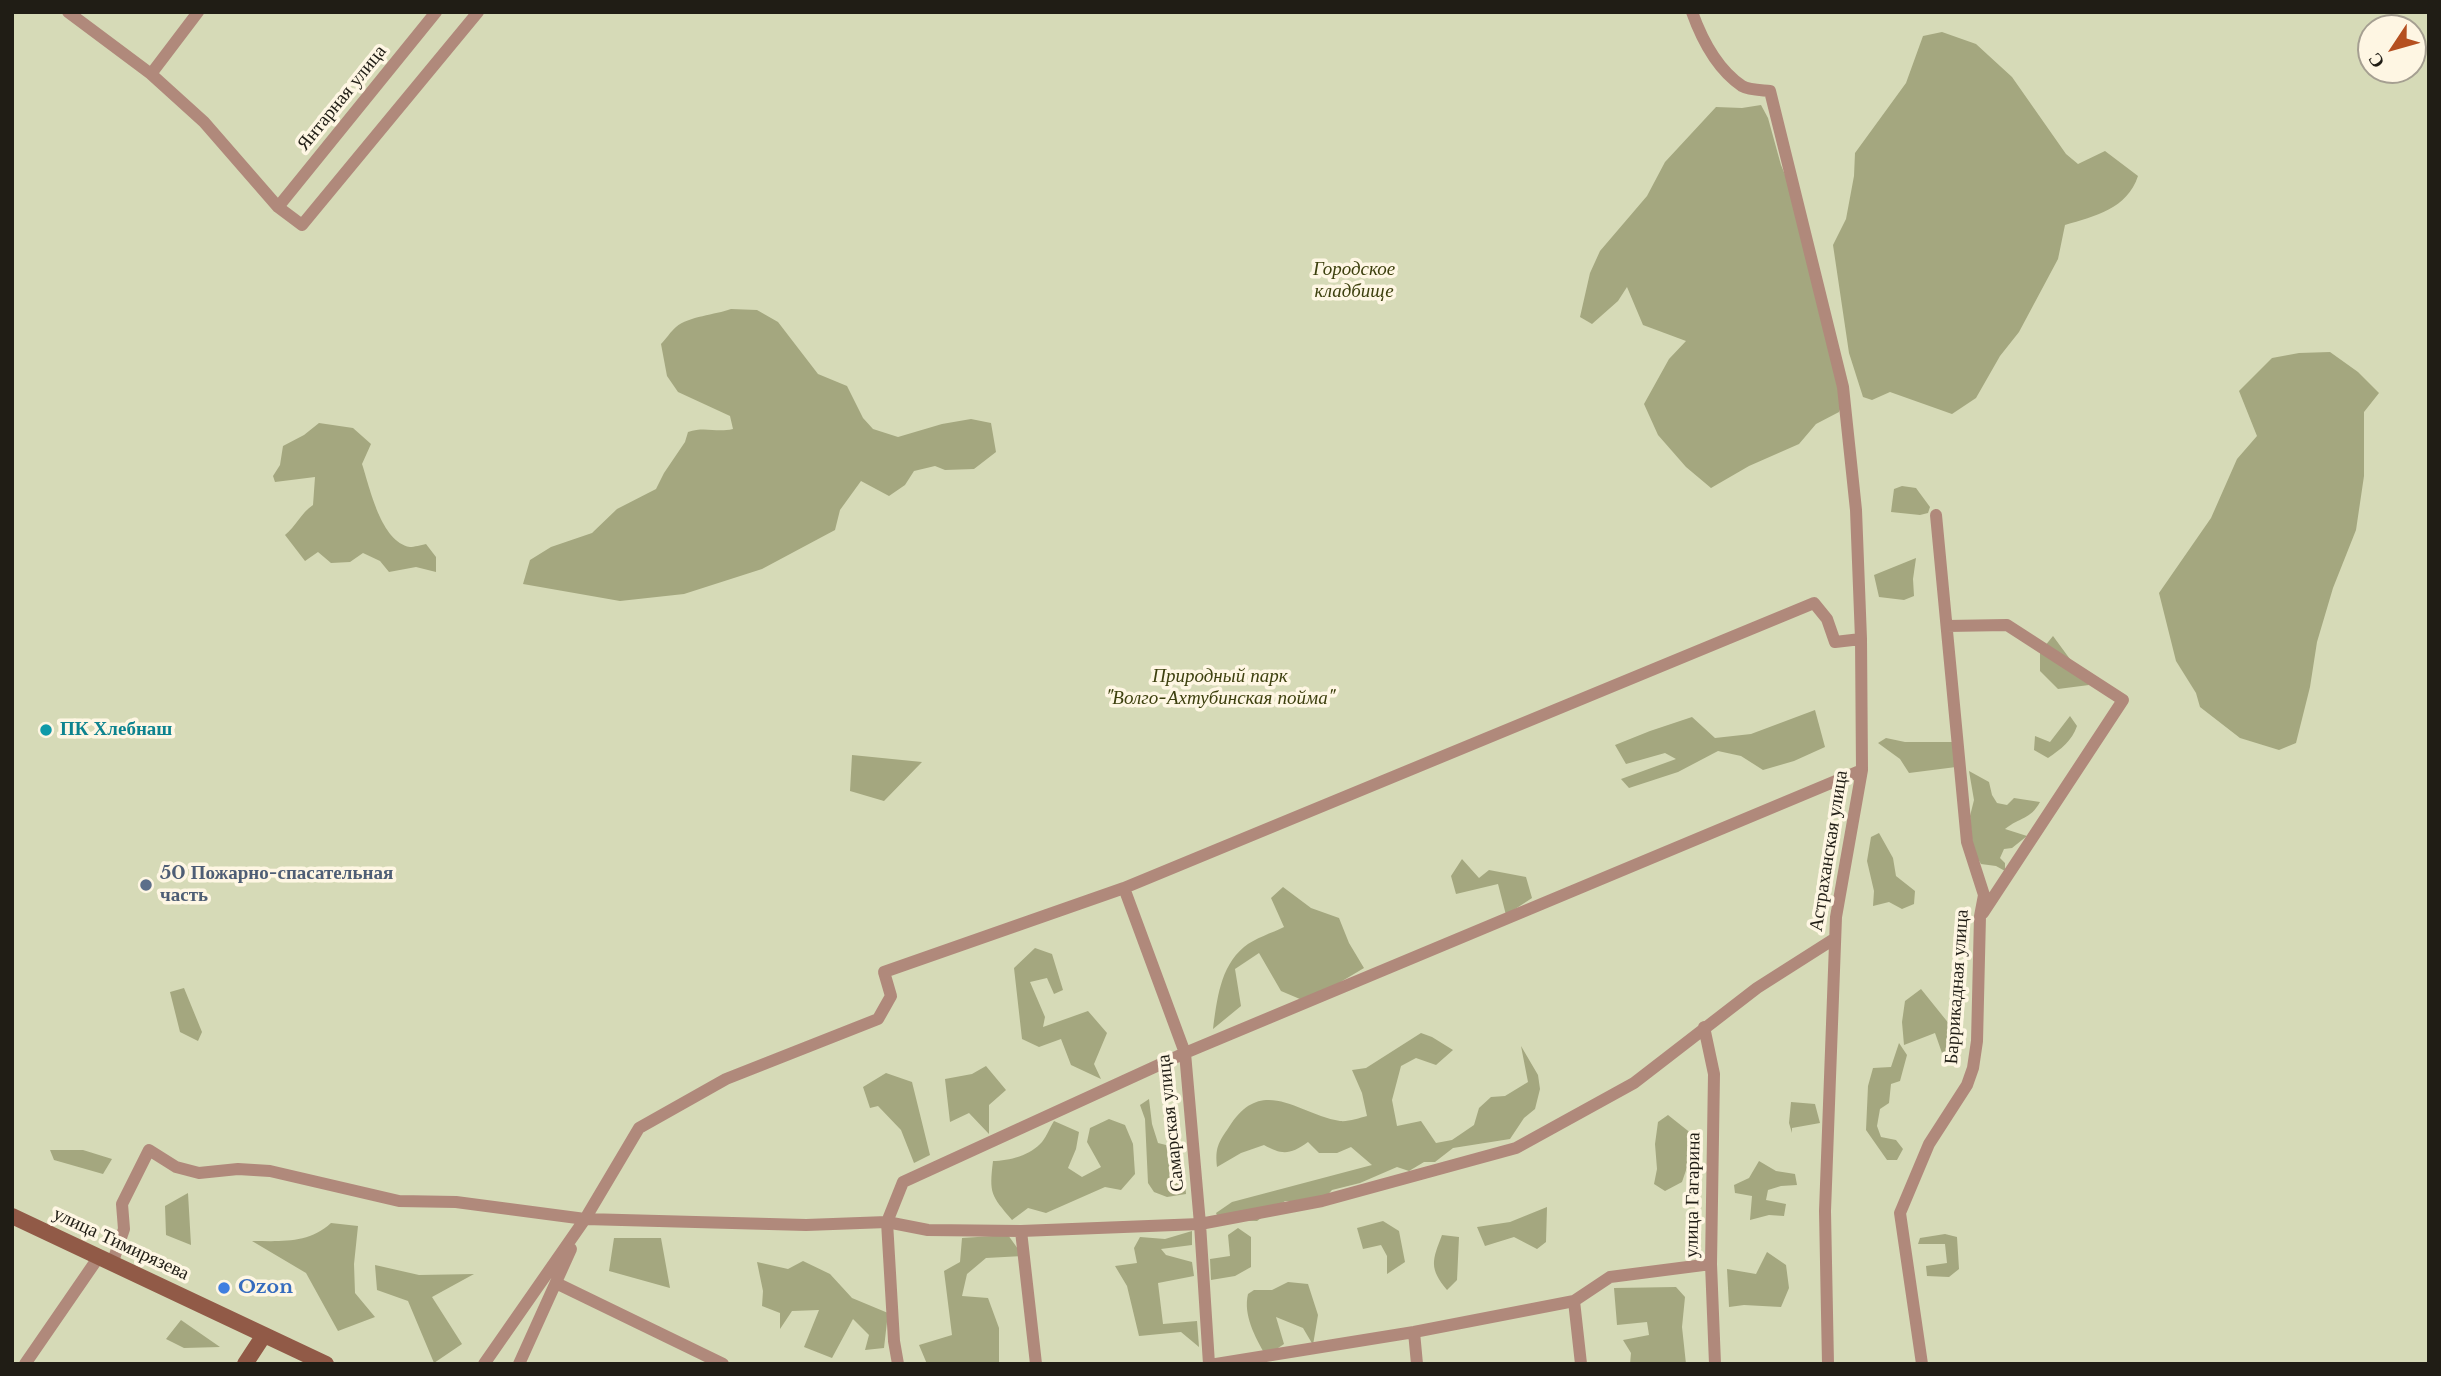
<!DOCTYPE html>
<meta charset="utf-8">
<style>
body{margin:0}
#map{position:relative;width:2441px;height:1376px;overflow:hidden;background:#f2e8d1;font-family:"Libre Baskerville",serif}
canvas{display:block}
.frame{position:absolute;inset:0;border:14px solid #201d15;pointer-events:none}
.north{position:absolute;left:2357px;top:14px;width:70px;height:70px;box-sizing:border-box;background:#fef6e3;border:2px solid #a59f91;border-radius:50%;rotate:234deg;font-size:19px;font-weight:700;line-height:28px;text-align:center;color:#201d15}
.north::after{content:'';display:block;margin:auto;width:24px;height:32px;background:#b55020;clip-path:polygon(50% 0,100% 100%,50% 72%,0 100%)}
</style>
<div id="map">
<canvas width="2441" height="1376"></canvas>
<div class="frame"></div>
<div class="north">С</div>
</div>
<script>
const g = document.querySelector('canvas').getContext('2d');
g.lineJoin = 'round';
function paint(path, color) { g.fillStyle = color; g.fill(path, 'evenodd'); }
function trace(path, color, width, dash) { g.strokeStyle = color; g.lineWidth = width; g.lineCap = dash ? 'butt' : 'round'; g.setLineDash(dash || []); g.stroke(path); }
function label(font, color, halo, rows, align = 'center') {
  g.font = font + ' "Libre Baskerville",serif'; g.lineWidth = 7; g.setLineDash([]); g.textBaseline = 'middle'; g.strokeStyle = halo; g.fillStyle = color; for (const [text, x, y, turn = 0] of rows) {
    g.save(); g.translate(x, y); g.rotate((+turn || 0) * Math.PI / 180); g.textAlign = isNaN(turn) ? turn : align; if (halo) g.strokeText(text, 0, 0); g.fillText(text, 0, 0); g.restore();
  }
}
paint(new Path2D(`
 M 12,12 L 2429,12 L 2429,1364 L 12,1364 ZM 2371,28 L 2413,28 L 2413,70 L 2371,70 Z`), '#d6dab7');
paint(new Path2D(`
 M 1942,32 L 1976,44 L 2012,77 L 2066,154 L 2078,164 L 2105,151 L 2138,176 C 2127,209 2095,216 2065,225 L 2058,259 L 2019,332 L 2000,356 L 1976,398 L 1952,414 L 1890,392 L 1872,400 L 1863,397 L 1849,353 L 1833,245 L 1846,219 L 1854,176 L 1855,153 L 1906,83 L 1923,36 Z
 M 1761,105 L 1768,118 L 1781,165 L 1799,209 L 1845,396 L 1839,412 L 1816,424 L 1799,444 L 1749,466 L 1711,488 L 1686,467 L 1658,435 L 1644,404 L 1669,359 L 1686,341 L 1643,325 L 1627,287 L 1618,301 L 1592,324 L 1580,317 L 1590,273 L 1600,251 L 1647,196 L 1665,162 L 1716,107 L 1742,108 Z
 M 731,309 L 757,310 L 778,322 L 818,374 L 847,386 L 863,418 L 873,429 L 898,437 L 942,424 L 971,419 L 991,423 L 996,452 L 974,469 L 945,470 L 935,466 L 914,471 L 905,485 L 889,496 L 861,481 L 840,510 L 835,530 L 762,569 L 684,594 L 620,601 L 523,584 L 530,560 L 551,547 L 592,533 L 617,509 L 656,489 L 664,473 L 685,442 L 688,432 C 706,426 715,433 733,429 L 730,416 L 678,392 L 667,376 L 661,344 C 666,339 671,331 676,327 C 689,316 715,315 731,309 Z
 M 2330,352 L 2358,372 L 2379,393 L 2364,412 L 2364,476 L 2356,530 L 2333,588 L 2317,642 L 2310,687 L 2296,743 L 2279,750 L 2240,738 L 2200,707 L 2196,693 L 2176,661 L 2159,593 L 2211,518 L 2237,459 L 2257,436 L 2239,391 L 2272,358 L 2299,353 Z
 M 319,423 L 353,428 L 371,444 L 362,464 C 370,488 381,542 410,547 C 414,547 421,545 426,544 L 436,557 L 436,572 L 416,567 L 389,572 L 380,561 L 363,553 L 350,562 L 331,563 L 318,552 L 305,561 L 285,535 C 296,526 301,513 313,505 L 315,477 L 275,482 L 273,476 L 280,465 L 283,446 L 304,435 Z
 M 1902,486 L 1916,488 L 1930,507 L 1928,513 L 1920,515 L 1891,512 L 1894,489 Z
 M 1916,558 L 1913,579 L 1914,596 L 1904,600 L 1879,597 L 1874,575 Z
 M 2053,636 L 2089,685 L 2058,689 L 2040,671 L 2040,652 Z
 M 1815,710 L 1825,747 L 1794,761 L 1763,770 L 1741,756 L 1718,751 L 1678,772 L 1629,788 L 1621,779 L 1676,759 L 1665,753 L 1626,764 L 1615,745 L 1650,731 L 1692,717 L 1715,738 L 1751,734 Z
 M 2070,716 L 2077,726 C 2072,741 2061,749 2048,758 L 2034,750 L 2035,736 L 2050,742 Z
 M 1886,738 L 1905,742 L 1952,742 L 1956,767 L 1909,773 L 1900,759 L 1878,743 Z
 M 852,755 L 922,762 L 884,801 L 850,791 Z
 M 1969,771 L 1989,782 L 1992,795 L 1997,803 L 2007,805 L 2014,798 L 2040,802 C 2030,820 2020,817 2005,829 L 2027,836 L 2012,848 L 2004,849 L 2000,858 L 2005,863 L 2005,871 L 1996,866 L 1981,864 L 1973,850 L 1970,816 L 1974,800 Z
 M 1879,833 L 1893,858 L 1896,876 L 1915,891 L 1914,904 L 1902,909 L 1889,902 L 1873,906 L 1874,891 L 1867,861 L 1871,837 Z
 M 1462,859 L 1479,878 L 1489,870 L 1526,877 L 1532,898 L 1506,915 L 1498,884 L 1456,894 L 1451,876 Z
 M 1283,887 L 1311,908 L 1339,918 L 1349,943 L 1364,968 L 1307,1002 L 1281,991 L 1259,953 L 1235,969 L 1241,1006 L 1213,1029 C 1217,1000 1220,967 1244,947 C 1255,938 1272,933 1284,927 L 1271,898 Z
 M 1035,948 L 1052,954 L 1063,990 L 1054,994 L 1047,978 L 1030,982 L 1045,1017 L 1043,1027 L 1088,1011 L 1107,1033 L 1094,1064 L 1101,1079 L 1071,1065 L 1061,1039 L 1039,1047 L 1022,1039 L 1014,968 Z
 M 184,988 L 202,1032 L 198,1041 L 180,1032 L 170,992 Z
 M 1921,989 L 1950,1025 L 1948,1053 L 1942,1053 L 1935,1033 L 1904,1045 L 1902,1022 L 1905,1001 Z
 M 1421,1033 L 1432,1037 L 1453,1050 L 1436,1065 L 1416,1058 L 1401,1066 L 1392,1100 L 1397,1126 L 1421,1121 L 1436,1143 L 1452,1140 L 1474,1125 L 1479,1108 L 1491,1097 L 1505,1096 L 1528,1082 L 1521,1046 L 1538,1075 L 1540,1089 L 1535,1109 L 1524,1118 L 1510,1139 L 1453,1148 L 1435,1162 L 1424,1162 L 1409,1171 L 1397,1167 L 1360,1183 L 1332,1190 L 1322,1201 L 1285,1201 L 1257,1221 L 1219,1220 L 1216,1213 L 1232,1202 L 1372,1165 L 1351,1147 L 1337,1153 L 1319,1153 L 1308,1142 C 1290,1155 1282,1155 1264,1145 L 1241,1153 L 1217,1167 C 1215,1148 1218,1143 1229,1127 C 1262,1074 1298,1114 1340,1121 C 1348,1122 1359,1118 1367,1116 L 1362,1093 L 1352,1070 L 1366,1068 Z
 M 1899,1043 L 1907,1055 L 1900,1081 L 1891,1084 L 1889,1103 L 1880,1109 L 1877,1126 L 1881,1137 L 1896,1140 L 1903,1149 L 1897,1160 L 1887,1160 L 1866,1130 L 1868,1086 L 1873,1068 L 1891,1067 Z
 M 986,1066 L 1006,1090 L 989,1105 L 989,1134 L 969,1113 L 950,1122 L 945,1079 L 972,1074 Z
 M 886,1073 L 912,1082 L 930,1155 L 914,1163 L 901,1130 L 878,1106 L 870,1108 L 863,1087 Z
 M 1149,1099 L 1152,1124 L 1158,1143 L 1182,1149 L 1186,1194 L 1167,1197 L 1154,1192 L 1148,1183 L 1145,1119 L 1140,1105 Z
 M 1791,1102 L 1815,1104 L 1820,1123 L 1792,1128 L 1792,1133 L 1789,1123 Z
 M 1668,1115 L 1697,1138 L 1682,1182 L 1665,1191 L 1654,1184 L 1657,1169 L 1655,1144 L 1658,1122 Z
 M 1109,1119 L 1125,1125 L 1133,1144 L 1135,1174 L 1121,1190 L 1105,1187 L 1046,1213 L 1028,1208 L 1012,1220 C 991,1195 989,1194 993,1161 C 1009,1161 1031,1155 1042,1142 C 1047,1136 1050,1127 1054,1121 L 1079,1132 L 1076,1149 L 1068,1168 L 1082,1177 L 1101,1167 L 1087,1142 L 1090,1128 Z
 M 50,1150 L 83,1150 L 112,1159 L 103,1174 L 54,1160 Z
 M 1759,1161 L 1776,1171 L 1795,1174 L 1797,1185 L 1781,1186 L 1768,1190 L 1766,1200 L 1786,1204 L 1784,1216 L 1769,1215 L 1750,1220 L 1752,1196 L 1735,1193 L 1734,1185 L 1749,1178 Z
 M 188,1193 L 191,1245 L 166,1235 L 165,1206 Z
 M 1547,1207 L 1546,1242 L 1537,1249 L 1514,1237 L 1485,1246 L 1477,1227 L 1510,1222 Z
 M 1383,1221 L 1399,1231 L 1405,1262 L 1387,1274 L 1387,1256 L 1381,1245 L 1363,1249 L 1357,1228 Z
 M 331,1223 L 358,1226 L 354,1264 L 355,1293 L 375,1317 L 338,1331 L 306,1273 L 252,1241 C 281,1241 308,1244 331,1223 Z
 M 1238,1228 L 1251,1237 L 1251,1267 L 1235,1276 L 1211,1280 L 1210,1259 L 1230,1256 L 1228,1235 Z
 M 1192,1231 L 1192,1245 L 1161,1249 L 1166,1255 L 1192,1262 L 1194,1276 L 1158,1283 L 1163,1324 L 1197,1321 L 1199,1347 L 1181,1332 L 1139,1336 L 1127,1286 L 1115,1266 L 1137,1263 L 1134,1248 L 1140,1237 L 1165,1239 Z
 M 1945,1234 L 1957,1237 L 1959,1269 L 1949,1277 L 1927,1276 L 1926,1266 L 1947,1263 L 1945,1244 L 1918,1244 L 1920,1238 Z
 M 1008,1235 L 1023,1256 L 986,1258 L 967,1274 L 962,1296 L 988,1298 L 999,1328 L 999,1363 L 927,1364 L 919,1345 L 952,1335 L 944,1271 L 960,1262 L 962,1238 Z
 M 1442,1235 L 1459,1237 L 1457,1280 L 1447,1290 C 1429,1268 1432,1261 1442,1235 Z
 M 614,1238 L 661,1238 L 670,1288 L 609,1271 Z
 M 1767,1252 L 1786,1265 L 1789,1288 L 1781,1307 L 1744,1305 L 1729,1307 L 1727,1269 L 1756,1274 Z
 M 803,1261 L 830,1274 L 852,1298 L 888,1313 L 884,1348 L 865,1350 L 869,1335 L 853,1319 L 832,1358 L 804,1347 L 819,1310 L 792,1311 L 780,1329 L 780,1313 L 762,1306 L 763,1291 L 757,1262 L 788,1269 Z
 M 375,1265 L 419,1275 L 474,1274 L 432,1297 L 462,1344 L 434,1363 L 408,1301 L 377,1290 Z
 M 1288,1282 L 1308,1284 L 1318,1315 L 1313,1345 L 1303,1328 L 1276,1317 L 1284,1344 L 1266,1356 C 1255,1337 1243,1315 1248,1294 L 1254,1290 L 1272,1290 Z
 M 1676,1287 L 1685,1297 L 1682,1327 L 1686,1364 L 1630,1364 L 1631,1353 L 1623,1340 L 1649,1335 L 1647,1322 L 1617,1325 L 1614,1288 Z
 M 181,1320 L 220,1347 L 184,1348 L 166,1339 Z`), '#a4a77f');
trace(new Path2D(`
 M 68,12 L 151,74 L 204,122 L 278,207 L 302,225 L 478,12
 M 1692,12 C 1702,40 1717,69 1742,86 C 1749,90 1761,90 1770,91 L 1843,387 L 1856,510 L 1861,639 L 1862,770 L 1836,917 L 1825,1211 L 1828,1364
 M 151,74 L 198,12
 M 278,207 L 436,12
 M 1947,626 L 2007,625 L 2123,700 L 1983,913
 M 1124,888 L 1185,1053 L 1200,1224 L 1209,1364
 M 1704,1027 L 1714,1074 L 1711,1264 L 1715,1364
 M 1021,1231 L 1036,1364
 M 112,1264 L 124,1229 L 122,1204 L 149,1150 L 176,1167 L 199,1173 L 238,1169 L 270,1171 L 399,1201 L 456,1202 L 585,1219 L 806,1225 L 887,1222 L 928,1230 L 1021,1231 L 1200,1224 L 1322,1201 L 1516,1148 L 1634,1083 L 1757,988 L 1834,939
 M 556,1283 L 723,1364
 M 1574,1301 L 1581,1364
 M 1414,1332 L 1417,1364
 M 25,1364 L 98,1258
 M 484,1364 L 585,1219 L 639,1128 L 726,1079 L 878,1019 L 891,996 L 884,972 L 1124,888 L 1814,603 L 1827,619 L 1835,642 L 1861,639
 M 519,1364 L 571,1249
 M 898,1364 L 894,1341 L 887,1222 L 903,1182 L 1185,1053 L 1862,770
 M 1216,1364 L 1414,1332 L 1574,1301 L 1610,1277 L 1711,1264
 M 1922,1364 L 1900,1213 L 1929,1144 L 1967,1085 L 1973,1068 L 1977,1041 L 1980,916 L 1984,895 L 1967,842 L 1936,515`), '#b0897b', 12);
trace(new Path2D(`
 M 12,1216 L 326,1364
 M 245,1364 L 264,1335`), '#915a47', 16);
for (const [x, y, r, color] of [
 [46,730,7,"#0f9aa8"],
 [146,885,7,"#5c6f8a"],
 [224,1288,7,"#3f7fe0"]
]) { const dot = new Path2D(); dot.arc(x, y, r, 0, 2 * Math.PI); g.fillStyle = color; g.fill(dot); trace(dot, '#fef6e3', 2.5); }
label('19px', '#201d15', '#fef6e3', [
 ["Янтарная улица",342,98,-51],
 ["Астраханская улица",1829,851,-81],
 ["Баррикадная улица",1957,987,-86],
 ["Самарская улица",1171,1123,-96],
 ["улица Гагарина",1693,1195,-89],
 ["улица Тимирязева",121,1244,25]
]);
label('italic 19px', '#3d400e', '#fef6e3', [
 ["Городское",1354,270],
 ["кладбище",1354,292],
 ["Природный парк",1220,677],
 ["\"Волго-Ахтубинская пойма\"",1220,699]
]);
label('bold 19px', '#0d838f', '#fef6e3', [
 ["ПК Хлебнаш",60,730]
], 'left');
label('bold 19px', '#4e5e75', '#fef6e3', [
 ["50 Пожарно-спасательная",160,874],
 ["часть",160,896]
], 'left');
label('bold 19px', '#366cbe', '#fef6e3', [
 ["Ozon",238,1288]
], 'left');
</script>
